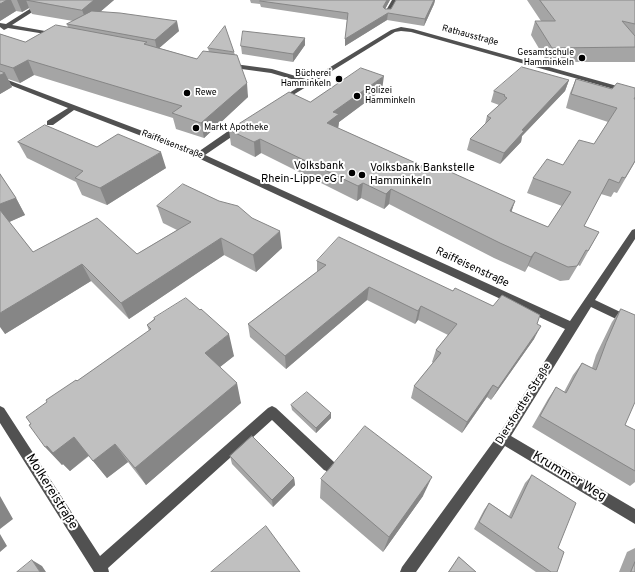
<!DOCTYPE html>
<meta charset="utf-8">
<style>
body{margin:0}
canvas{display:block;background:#fff}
</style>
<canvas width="635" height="572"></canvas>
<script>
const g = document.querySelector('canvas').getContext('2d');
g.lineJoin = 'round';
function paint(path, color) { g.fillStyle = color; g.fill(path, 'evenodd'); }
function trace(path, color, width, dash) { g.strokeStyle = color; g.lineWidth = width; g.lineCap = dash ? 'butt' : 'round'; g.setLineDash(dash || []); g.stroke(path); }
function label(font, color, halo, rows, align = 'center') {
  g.font = font + ' Overpass,sans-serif'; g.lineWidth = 4; g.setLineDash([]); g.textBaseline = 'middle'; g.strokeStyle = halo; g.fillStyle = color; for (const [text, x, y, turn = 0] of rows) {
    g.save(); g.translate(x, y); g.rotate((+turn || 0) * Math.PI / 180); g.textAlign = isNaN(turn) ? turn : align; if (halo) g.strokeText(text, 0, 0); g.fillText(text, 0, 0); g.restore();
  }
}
paint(new Path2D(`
 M 44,0 L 51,0 L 12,25 L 56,33 L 59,35 L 58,36 L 8,28 L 4,30 L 0,27 L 0,23 L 6,24 Z
 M 392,0 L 398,0 L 389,15 L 385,15 L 384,14 Z
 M 401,27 L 413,29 L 635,91 L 635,95 L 411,32 L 401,31 L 395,32 L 280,103 L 276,101 L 278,100 L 305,83 L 271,73 L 227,67 L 224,65 L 227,63 L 272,69 L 309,80 L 391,30 Z
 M 0,77 L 198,152 L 237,125 L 243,125 L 243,129 L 205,155 L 570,321 L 632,230 L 635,229 L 635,239 L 595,300 L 635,319 L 635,328 L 591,307 L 511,436 L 635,509 L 635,524 L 505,446 L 416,572 L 400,572 L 402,567 L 499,434 L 565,329 L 196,157 L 74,110 L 53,125 L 47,125 L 47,121 L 68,108 L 0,81 Z
 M 0,406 L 4,408 L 100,556 L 268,408 L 272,406 L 276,408 L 334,462 L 335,466 L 334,470 L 329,472 L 324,470 L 272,420 L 108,568 L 109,572 L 94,572 L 0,423 Z`), '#515151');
paint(new Path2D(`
 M 0,0 L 114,0 L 100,12 L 179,31 L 159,48 L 197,59 L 209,52 L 208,48 L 234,52 L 235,55 L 248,97 L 204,138 L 176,129 L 173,118 L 34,75 L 20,83 L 8,79 L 12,87 L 0,94 L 0,34 L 25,42 L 68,28 L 67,24 L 73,21 L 32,14 L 29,8 L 22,12 L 16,11 L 0,21 Z
 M 250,0 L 390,0 L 385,9 L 391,9 L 396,0 L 435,0 L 434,4 L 424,26 L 387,20 L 345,46 L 347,20 L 261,7 L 260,4 L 251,3 Z
 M 527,0 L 635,0 L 635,62 L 547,62 L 531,35 L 535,21 L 541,21 Z
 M 305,38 L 305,45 L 293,62 L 242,54 L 241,46 Z
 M 576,79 L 612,89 L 635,88 L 635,162 L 617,193 L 614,192 L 611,197 L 601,194 L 584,226 L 599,232 L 580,266 L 578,265 L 569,280 L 560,281 L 528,266 L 525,272 L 494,258 L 389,204 L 384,209 L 361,198 L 357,201 L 261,153 L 255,157 L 231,145 L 229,130 L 310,102 L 382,90 L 339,122 L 338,128 L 429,169 L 515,201 L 511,212 L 548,227 L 562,206 L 527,193 L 533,178 L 563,165 L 594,144 L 608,122 L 566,108 L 570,93 Z
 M 569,80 L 565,91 L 522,136 L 521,142 L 500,164 L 467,150 L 470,139 L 485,124 L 487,116 L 499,105 L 491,102 L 494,91 Z
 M 18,142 L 97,147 L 166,168 L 107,205 L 82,195 L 76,182 L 27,158 Z
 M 0,174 L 16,198 L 25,215 L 9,222 L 33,252 L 137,254 L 177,230 L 163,223 L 157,206 L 282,248 L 256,272 L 224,255 L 129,319 L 91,281 L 5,334 Z
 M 317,261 L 453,291 L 493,306 L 537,324 L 534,339 L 491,400 L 487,397 L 462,433 L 411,398 L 414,386 L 433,363 L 432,362 L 436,350 L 448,335 L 418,320 L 415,324 L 367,300 L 286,369 L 250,337 L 248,324 L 317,272 Z
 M 621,309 L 625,425 L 635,430 L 635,482 L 630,486 L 532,427 L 548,399 L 556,387 L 564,392 L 573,375 L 582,363 L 592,368 L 596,355 L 612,322 Z
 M 154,318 L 234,356 L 220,367 L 241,403 L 146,485 L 128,462 L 107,478 L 89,456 L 70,471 L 63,464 L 62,465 L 31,424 L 47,402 L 149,331 L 147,325 L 154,319 Z
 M 291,405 L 331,418 L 316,433 L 292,410 Z
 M 230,456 L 294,478 L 295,485 L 273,507 L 232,464 Z
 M 532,475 L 558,548 L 557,572 L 536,572 L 474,529 L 484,510 L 489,503 L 509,516 L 525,483 Z
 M 321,479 L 423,496 L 383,552 L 320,498 Z
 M 635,548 L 635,572 L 619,572 L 627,552 Z
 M 459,557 L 476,572 L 448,572 Z`), '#a5a5a5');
paint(new Path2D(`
 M 7,0 L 11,0 L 16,11 L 0,21 L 0,4 Z
 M 17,0 L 42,0 L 26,0 L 29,8 L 22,12 Z
 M 94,0 L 114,0 L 87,23 L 82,10 Z
 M 387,0 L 390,0 L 383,13 L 383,7 Z
 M 434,0 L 435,0 L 434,4 L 424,26 L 425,19 Z
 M 388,13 L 387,20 L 345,46 L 345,39 Z
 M 177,21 L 179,31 L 157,50 L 155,40 Z
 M 305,38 L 305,45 L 293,62 L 293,54 Z
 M 28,60 L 34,75 L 20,83 L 13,68 Z
 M 5,73 L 12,87 L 0,94 L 0,75 Z
 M 384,76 L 382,90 L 339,122 L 338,129 L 327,123 L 333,112 Z
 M 569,80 L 565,91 L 522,136 L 521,142 L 500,164 L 504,153 L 522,130 Z
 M 247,83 L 248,97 L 204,138 L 201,123 Z
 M 260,139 L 261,153 L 255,157 L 254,142 Z
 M 161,152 L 166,168 L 107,205 L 100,188 Z
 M 363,183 L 361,198 L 357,201 L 358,186 Z
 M 391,189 L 389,204 L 384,209 L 386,194 Z
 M 16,198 L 25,215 L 7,223 L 0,211 L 0,204 Z
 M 515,201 L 510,216 L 510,211 Z
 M 280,231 L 282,248 L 256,272 L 253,255 Z
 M 221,238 L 224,255 L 129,319 L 121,303 Z
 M 535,252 L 525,272 L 531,257 Z
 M 82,264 L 91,281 L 5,334 L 0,327 L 0,313 Z
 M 369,287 L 367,300 L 286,369 L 285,356 Z
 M 421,306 L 418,320 L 415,324 L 418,311 Z
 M 541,326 L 534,339 L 491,400 L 498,388 Z
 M 229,334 L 234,356 L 211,374 L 205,353 Z
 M 237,383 L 241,403 L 146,485 L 135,468 Z
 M 493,385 L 487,397 L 462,433 L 467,422 Z
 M 331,413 L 331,418 L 316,433 L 316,428 Z
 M 74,437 L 89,455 L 70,471 L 63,464 L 62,465 L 45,447 L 47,446 Z
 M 115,444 L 128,462 L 107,478 L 93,461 Z
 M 432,477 L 423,496 L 383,552 L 389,537 Z
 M 294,478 L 295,485 L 273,507 L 272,500 Z
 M 0,496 L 13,519 L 0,529 Z
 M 0,534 L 7,546 L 0,552 Z
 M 32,560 L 42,566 L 46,572 L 40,572 Z`), '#868686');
const building = new Path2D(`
 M 0,0 L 7,0 L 0,4 Z
 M 26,0 L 94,0 L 82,10 Z
 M 261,0 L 387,0 L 383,7 L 385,9 L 391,9 L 396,0 L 434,0 L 425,19 L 388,13 L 345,39 L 348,13 L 260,1 Z
 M 540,0 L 635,0 L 635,24 L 622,21 L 635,36 L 635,47 L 552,48 L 535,21 L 555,21 Z
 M 92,11 L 120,13 L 177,21 L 155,40 L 67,24 Z
 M 56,25 L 147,42 L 144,44 L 197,59 L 203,51 L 237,55 L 247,83 L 201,123 L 172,113 L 182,106 L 28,60 L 13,68 L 0,64 L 0,34 L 25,42 Z
 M 225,26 L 234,52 L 208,48 Z
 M 243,31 L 305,38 L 293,54 L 241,46 Z
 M 522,67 L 569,80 L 522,130 L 524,131 L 504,153 L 470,139 L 491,118 L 487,116 L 507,98 L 504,96 L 505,95 L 494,91 Z
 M 361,68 L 384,76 L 333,112 L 339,114 L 327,123 L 429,169 L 435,165 L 515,201 L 510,211 L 548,227 L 571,192 L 533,178 L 547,159 L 563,165 L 579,140 L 594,144 L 617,108 L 571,94 L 576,79 L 612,89 L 617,83 L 635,88 L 635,97 L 634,99 L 635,99 L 635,161 L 625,178 L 622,177 L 619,183 L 609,179 L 584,226 L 599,232 L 588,251 L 586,250 L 577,266 L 568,267 L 535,252 L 531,257 L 500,243 L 391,189 L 386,194 L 363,183 L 358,186 L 260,139 L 254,142 L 229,130 L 289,92 L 310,102 Z
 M 0,71 L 5,73 L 0,75 Z
 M 45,125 L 97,147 L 118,134 L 161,152 L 100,188 L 75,178 L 83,171 L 18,142 Z
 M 0,174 L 16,198 L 0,204 Z
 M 183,184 L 219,201 L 238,206 L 252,218 L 280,231 L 253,255 L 221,238 L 121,303 L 82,264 L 0,313 L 0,210 L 33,252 L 97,218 L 137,254 L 191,222 L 157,206 Z
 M 339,237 L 453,291 L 455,288 L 493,306 L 502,295 L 540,315 L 537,324 L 541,326 L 498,388 L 493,385 L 467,422 L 414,386 L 441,353 L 436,350 L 457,324 L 421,306 L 418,311 L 369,287 L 285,356 L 248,324 L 326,265 L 317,261 Z
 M 186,298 L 200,310 L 201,309 L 229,334 L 205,353 L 237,383 L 135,468 L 115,444 L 93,461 L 74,437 L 53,453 L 47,446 L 45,447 L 29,425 L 31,424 L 26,417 L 47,402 L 46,400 L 76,380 L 77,381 L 151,329 L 147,325 L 155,319 L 154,318 Z
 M 621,309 L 635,315 L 635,402 L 625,425 L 635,430 L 635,471 L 540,416 L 556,387 L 566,393 L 582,363 L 596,370 L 606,343 Z
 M 307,392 L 331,413 L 316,428 L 291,405 Z
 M 365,426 L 432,477 L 389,537 L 321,479 Z
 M 252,436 L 294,478 L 272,500 L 230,456 Z
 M 532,475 L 576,503 L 558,548 L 564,552 L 557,572 L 551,572 L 479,522 L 489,503 L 511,518 Z
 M 266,526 L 300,572 L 211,572 Z
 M 459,557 L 476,572 L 449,572 Z
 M 32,560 L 40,572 L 17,572 Z
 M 635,562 L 635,572 L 631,572 Z`);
paint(building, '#c0c0c0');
trace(building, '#868686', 1);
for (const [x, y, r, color] of [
 [582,58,4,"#000"],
 [339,79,4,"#000"],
 [187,93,4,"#000"],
 [357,96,4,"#000"],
 [196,128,4,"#000"],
 [352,173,4,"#000"],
 [362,175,4,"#000"]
]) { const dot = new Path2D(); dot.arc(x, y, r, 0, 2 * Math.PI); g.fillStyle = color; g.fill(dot); trace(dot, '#fff', 1.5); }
label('9px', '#000', '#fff', [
 ["Rathausstraße",470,36,15],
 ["Raiffeisenstraße",172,145,21]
]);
label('9px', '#000', '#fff', [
 ["Gesamtschule",574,53,"right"],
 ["Hamminkeln",574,63,"right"],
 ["Bücherei",331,74,"right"],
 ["Hamminkeln",331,84,"right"],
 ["Polizei",365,91],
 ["Hamminkeln",365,101],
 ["Rewe",195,93],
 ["Markt Apotheke",204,128]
], 'left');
label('11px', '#000', '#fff', [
 ["Volksbank",344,167],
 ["Rhein-Lippe eG r",344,180],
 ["Volksbank Bankstelle",370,169,"left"],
 ["Hamminkeln",370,182,"left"]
], 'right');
label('11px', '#000', '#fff', [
 ["Raiffeisenstraße",472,268,25],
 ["Diersfordter Straße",524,404,-58]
]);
label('13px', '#000', '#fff', [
 ["Krummer Weg",569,477,31],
 ["Molkereistraße",51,492,58]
]);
</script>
